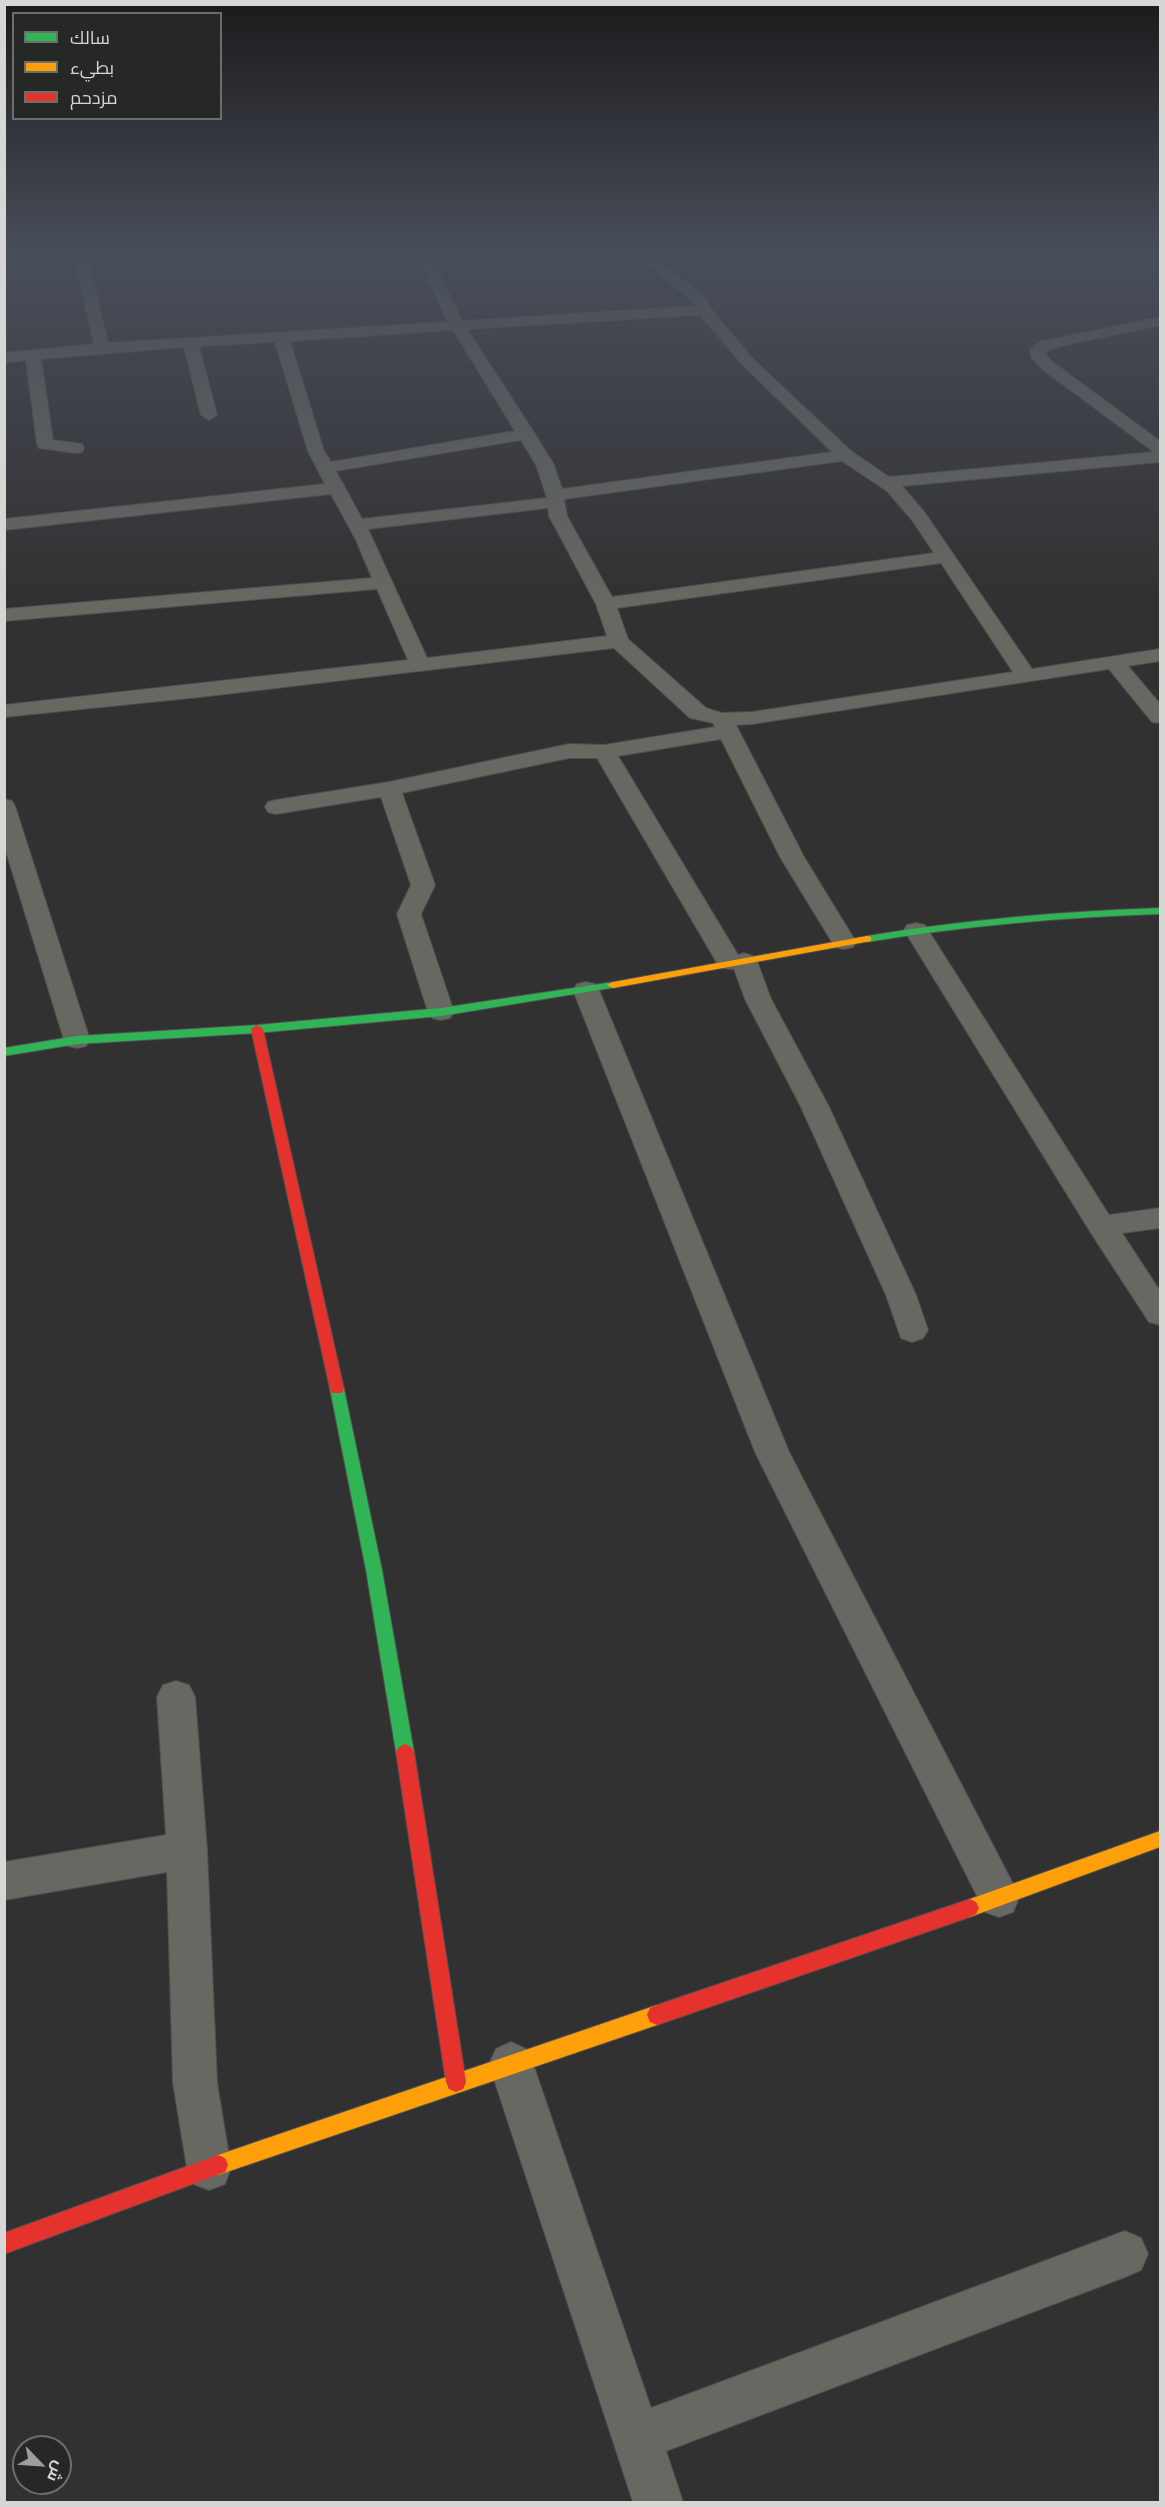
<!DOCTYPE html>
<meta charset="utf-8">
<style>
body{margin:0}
#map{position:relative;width:1165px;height:2507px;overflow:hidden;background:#313131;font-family:"PT Sans Narrow",Cairo,sans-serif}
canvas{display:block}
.frame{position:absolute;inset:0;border:6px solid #d5d7d5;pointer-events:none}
.legend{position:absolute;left:12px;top:12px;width:210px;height:108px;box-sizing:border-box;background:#262826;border:2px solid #6c6e6c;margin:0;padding:8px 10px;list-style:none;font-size:18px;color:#d5d7d5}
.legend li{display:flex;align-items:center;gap:12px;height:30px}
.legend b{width:30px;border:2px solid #6c6e6c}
.north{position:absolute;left:12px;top:2435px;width:60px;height:60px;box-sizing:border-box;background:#262826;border:2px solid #6c6e6c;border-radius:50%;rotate:115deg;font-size:16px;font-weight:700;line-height:24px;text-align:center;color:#d5d7d5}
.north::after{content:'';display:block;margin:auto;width:21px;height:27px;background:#9c9d9c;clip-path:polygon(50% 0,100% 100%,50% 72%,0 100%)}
</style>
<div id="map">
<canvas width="1165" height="2507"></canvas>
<div class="frame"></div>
<ul class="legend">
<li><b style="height:8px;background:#30b455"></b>سالك</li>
<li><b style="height:8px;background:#ff9f0a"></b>بطيء</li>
<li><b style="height:8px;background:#e5322d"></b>مزدحم</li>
</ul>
<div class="north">ش</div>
</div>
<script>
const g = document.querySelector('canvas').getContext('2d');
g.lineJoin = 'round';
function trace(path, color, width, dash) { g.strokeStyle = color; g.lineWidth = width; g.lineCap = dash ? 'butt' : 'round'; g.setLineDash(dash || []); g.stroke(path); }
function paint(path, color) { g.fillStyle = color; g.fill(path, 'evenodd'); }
const street = new Path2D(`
 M 73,253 L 87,253 L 108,343 L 448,322 L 416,253 L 430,253 L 462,321 L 695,306 L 692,300 L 633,253 L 649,253 L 703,295 L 711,309 L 753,359 L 851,451 L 889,477 L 1154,452 L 1042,369 L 1031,357 L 1030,350 L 1039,342 L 1160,317 L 1160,325 L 1061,346 L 1046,351 L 1047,356 L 1054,363 L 1160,441 L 1160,462 L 902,486 L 925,513 L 1032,669 L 1160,649 L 1160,661 L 1128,666 L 1160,704 L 1160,723 L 1152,722 L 1109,669 L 752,724 L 736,725 L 804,857 L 856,942 L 853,947 L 844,949 L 835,947 L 832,942 L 780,857 L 721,739 L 618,756 L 738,955 L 744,953 L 753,956 L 757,961 L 771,999 L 829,1107 L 916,1295 L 928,1330 L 923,1338 L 912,1342 L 901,1338 L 886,1295 L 801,1107 L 745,999 L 734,969 L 721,968 L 717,963 L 597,758 L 569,758 L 402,793 L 435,885 L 421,914 L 454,1012 L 450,1018 L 441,1020 L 432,1018 L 428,1012 L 397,914 L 411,885 L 381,797 L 276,814 L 268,812 L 265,807 L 268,802 L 276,800 L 389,782 L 569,744 L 604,745 L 715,727 L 713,723 L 690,718 L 614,648 L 200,697 L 4,717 L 4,705 L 408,660 L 377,589 L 4,621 L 4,609 L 372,578 L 356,540 L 331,494 L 4,530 L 4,519 L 325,484 L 308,451 L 275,342 L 199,346 L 217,415 L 209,420 L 201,415 L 184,347 L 41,359 L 53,440 L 82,444 L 84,448 L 82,452 L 76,453 L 39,448 L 37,444 L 26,360 L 4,363 L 4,353 L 94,344 ZM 700,315 L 743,365 L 832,452 L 562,489 L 554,465 L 535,434 L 467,329 ZM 453,330 L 515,431 L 331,462 L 324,451 L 290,341 ZM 521,440 L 536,465 L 547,498 L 362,519 L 336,471 ZM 842,461 L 887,491 L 912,520 L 934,553 L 612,597 L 567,516 L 564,499 ZM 548,508 L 549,516 L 596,604 L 607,636 L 427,658 L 368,529 ZM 941,563 L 1013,672 L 752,712 L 722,713 L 706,708 L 628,639 L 617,608 Z
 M 4,799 L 12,801 L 15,806 L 90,1040 L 86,1046 L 77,1048 L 68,1046 L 64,1040 L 4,845 Z
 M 916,923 L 925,925 L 928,930 L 1109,1215 L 1160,1208 L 1160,1228 L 1122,1233 L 1160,1291 L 1160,1325 L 1149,1322 L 1091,1233 L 904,930 L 907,925 Z
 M 586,982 L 595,984 L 599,990 L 789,1452 L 1013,1884 L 1019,1898 L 1013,1912 L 999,1917 L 985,1912 L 755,1452 L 573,990 L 577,984 Z
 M 176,1681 L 189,1685 L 195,1697 L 207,1850 L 217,2083 L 231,2168 L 225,2184 L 209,2190 L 193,2184 L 187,2168 L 173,2083 L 167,1872 L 4,1900 L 4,1862 L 166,1835 L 157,1697 L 163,1685 Z
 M 511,2042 L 526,2049 L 533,2064 L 651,2408 L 1125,2231 L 1141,2238 L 1148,2254 L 1141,2270 L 1125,2277 L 666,2451 L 683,2502 L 633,2502 L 489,2064 L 496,2049 Z`);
const fast = new Path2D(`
 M 1160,908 L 1160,914 C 1062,917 964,926 867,942 L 861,939 L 867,936 C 964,920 1062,911 1160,908 Z
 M 613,982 L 617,983 L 619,985 L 617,987 L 441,1016 L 257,1033 L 77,1044 L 4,1056 L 4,1048 L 77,1036 L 257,1025 L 441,1008 Z
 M 337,1384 L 342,1385 L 344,1389 L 382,1570 L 414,1752 L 411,1757 L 405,1760 L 399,1757 L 396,1752 L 366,1570 L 330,1389 L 332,1385 Z`);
const slow = new Path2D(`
 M 867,936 L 871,937 L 871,941 L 613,988 L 607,985 L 613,982 Z
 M 1160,1831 L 1160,1847 L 970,1917 L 964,1914 L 961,1908 L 964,1902 L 970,1899 Z
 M 657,2005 L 664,2008 L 667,2015 L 664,2022 L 657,2025 L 218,2175 L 211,2172 L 208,2165 L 211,2158 L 218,2155 Z`);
const jam = new Path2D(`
 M 257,1025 L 263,1029 L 344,1389 L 342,1393 L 332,1393 L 330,1389 L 251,1029 Z
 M 405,1744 L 411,1747 L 414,1752 L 466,2082 L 463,2089 L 456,2092 L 449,2089 L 446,2082 L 396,1752 L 399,1747 Z
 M 970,1899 L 976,1902 L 979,1908 L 976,1914 L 970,1917 L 657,2025 L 650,2022 L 647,2015 L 650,2008 L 657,2005 Z
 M 218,2155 L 225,2158 L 228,2165 L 225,2172 L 4,2254 L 4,2233 Z`);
trace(street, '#4f4f4f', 2);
trace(fast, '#4f4f4f', 2);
trace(slow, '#4f4f4f', 2);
trace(jam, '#4f4f4f', 2);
paint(street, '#666861');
paint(fast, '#30b455');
paint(slow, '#ff9f0a');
paint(jam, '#e5322d');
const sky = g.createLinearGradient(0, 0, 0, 604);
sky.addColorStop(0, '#1b1b1b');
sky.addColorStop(0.42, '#484e5a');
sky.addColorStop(1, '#484e5a00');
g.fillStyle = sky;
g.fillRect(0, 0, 1165, 604);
</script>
